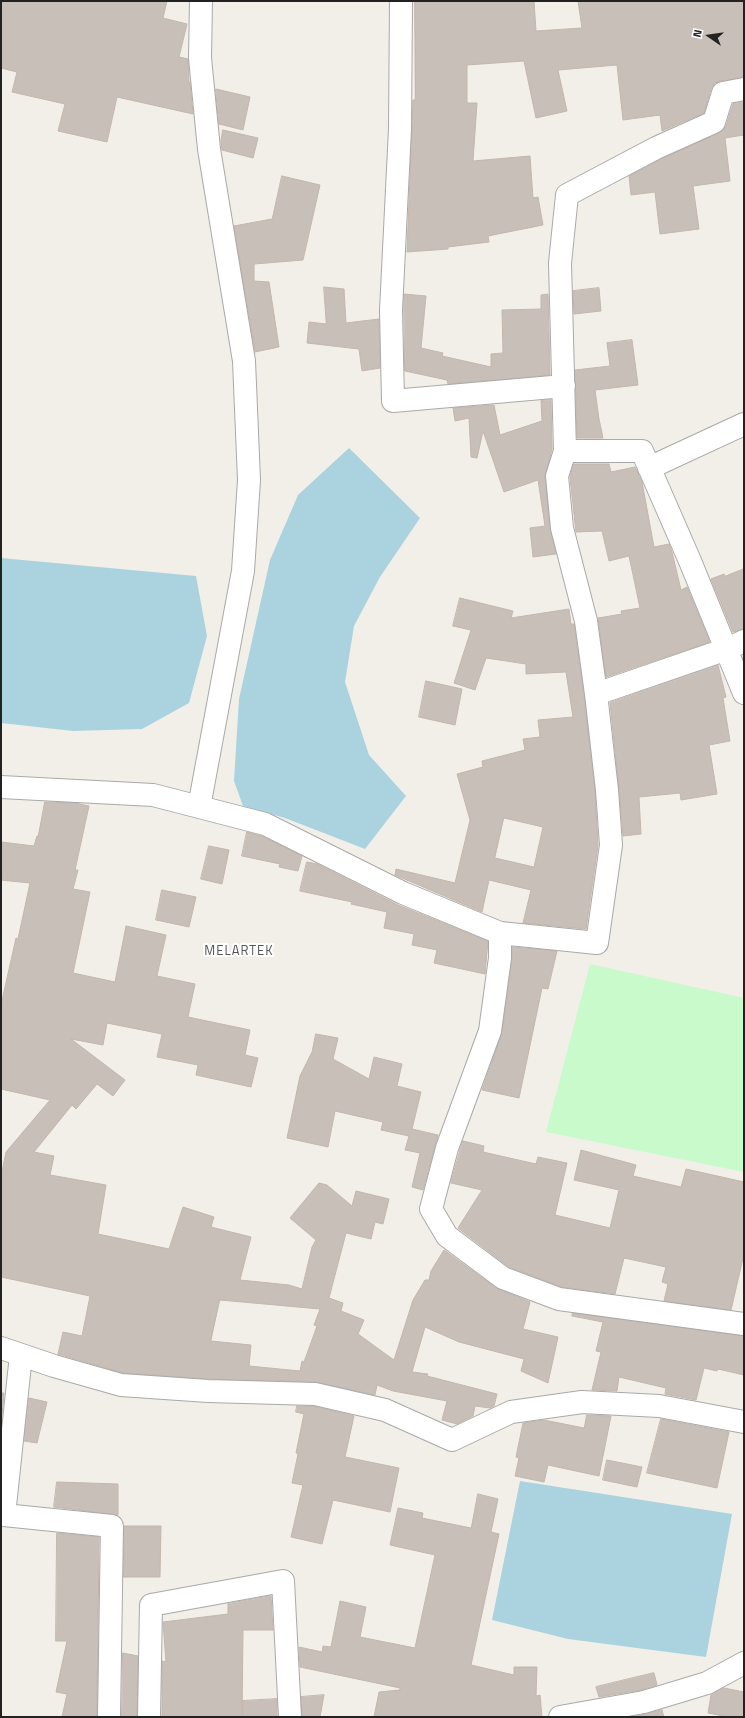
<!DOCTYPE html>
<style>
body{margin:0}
#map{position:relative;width:745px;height:1718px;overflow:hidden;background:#f2efe9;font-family:"Titillium Web",sans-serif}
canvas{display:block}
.frame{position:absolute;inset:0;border:2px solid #222;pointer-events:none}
.north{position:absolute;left:689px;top:16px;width:40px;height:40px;-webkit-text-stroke:3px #fff;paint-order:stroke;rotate:283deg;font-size:11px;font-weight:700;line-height:16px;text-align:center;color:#222}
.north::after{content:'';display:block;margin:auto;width:14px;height:18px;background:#222;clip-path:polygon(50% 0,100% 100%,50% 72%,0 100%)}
</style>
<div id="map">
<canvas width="745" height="1718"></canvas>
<div class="frame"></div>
<div class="north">N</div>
</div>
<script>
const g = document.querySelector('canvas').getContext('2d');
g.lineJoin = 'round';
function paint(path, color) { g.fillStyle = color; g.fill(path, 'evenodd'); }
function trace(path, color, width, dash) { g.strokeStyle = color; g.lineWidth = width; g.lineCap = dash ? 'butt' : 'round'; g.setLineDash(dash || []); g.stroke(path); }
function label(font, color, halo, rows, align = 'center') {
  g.font = font + ' "Titillium Web",sans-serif'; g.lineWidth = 4; g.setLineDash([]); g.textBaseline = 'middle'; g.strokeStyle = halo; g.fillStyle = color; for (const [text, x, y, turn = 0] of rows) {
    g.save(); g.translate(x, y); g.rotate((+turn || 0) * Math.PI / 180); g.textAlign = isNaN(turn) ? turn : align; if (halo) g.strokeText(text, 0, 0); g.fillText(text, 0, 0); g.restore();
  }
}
paint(new Path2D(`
 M 590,964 L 744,998 L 744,1172 L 546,1132 Z`), '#c8facc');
paint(new Path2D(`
 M 349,448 L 420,518 L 380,577 L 354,626 L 345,682 L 369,755 L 406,796 L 365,849 L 285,818 L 243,806 L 234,781 L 239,699 L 270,560 L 298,495 Z
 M 1,558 L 196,576 L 207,636 L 189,703 L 142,729 L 73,731 L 1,723 Z
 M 520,1481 L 732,1514 L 706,1657 L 568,1639 L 492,1620 Z`), '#aad3df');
const building = new Path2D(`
 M 1,1 L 167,1 L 163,18 L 187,24 L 179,57 L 188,59 L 189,82 L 190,83 L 193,114 L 117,97 L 107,142 L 58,131 L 65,104 L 12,92 L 17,72 L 1,68 Z
 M 415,1 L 534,1 L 536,31 L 582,28 L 578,1 L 744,1 L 744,77 L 721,81 L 715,83 L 711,89 L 704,113 L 662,131 L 660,115 L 623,120 L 617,65 L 558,70 L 567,111 L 536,118 L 524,61 L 467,65 L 467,103 L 477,103 L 473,161 L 530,156 L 533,198 L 538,197 L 543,225 L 488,236 L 489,242 L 448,247 L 448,249 L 407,252 L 413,100 L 415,100 Z
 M 216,89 L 250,97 L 243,130 L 219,124 Z
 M 744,102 L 744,135 L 725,138 L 730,181 L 693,186 L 699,229 L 660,234 L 655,192 L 631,195 L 629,176 L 661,159 L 719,133 L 726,126 L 733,104 Z
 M 223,130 L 258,138 L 253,158 L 222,150 L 221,141 Z
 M 282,176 L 320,185 L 303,260 L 254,264 L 254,281 L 269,282 L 279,347 L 255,352 L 234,226 L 272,219 Z
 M 324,287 L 344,289 L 346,323 L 379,319 L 380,368 L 362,371 L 359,349 L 307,343 L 309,322 L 326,324 Z
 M 599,288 L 601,311 L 574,314 L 573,291 Z
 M 404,294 L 426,296 L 421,348 L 443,353 L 442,356 L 491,367 L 491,354 L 503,353 L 502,310 L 541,309 L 541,295 L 548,294 L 550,375 L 448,384 L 447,380 L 405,371 Z
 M 632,340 L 638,385 L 595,390 L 599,419 L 603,438 L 577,438 L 575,370 L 610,366 L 607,343 Z
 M 551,400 L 552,449 L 545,477 L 550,529 L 556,554 L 533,557 L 530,528 L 545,526 L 538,480 L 504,492 L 483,431 L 477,458 L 471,457 L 469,418 L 455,421 L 453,408 L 494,405 L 500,435 L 542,421 L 541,401 Z
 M 574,464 L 609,464 L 611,472 L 635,467 L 642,482 L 654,547 L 669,544 L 672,552 L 681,590 L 687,587 L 710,642 L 606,677 L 598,618 L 622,614 L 621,611 L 640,608 L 629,556 L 609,561 L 602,531 L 576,532 L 570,477 Z
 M 744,569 L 744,629 L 733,632 L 711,579 L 724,574 L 725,576 Z
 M 460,598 L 513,611 L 511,618 L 569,609 L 571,624 L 574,624 L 584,696 L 595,791 L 598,845 L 586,929 L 523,923 L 531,890 L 489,880 L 482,912 L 395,875 L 396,869 L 455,883 L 470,820 L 457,774 L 483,767 L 482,761 L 525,750 L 523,739 L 540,737 L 538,720 L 573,717 L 566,672 L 526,674 L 526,664 L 486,658 L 475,690 L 454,683 L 471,630 L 453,626 ZM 504,818 L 543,827 L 534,867 L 495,858 Z
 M 718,665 L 726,697 L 723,698 L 730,741 L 709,745 L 717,794 L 681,800 L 680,793 L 639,797 L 641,834 L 623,836 L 619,789 L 610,703 Z
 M 426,681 L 462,689 L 455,725 L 419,717 Z
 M 45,802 L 75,803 L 89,806 L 75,870 L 78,870 L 73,889 L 90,892 L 73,973 L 115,982 L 126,926 L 166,935 L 157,976 L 195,984 L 188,1017 L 250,1030 L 245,1055 L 258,1058 L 251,1087 L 196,1075 L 198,1065 L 157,1057 L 162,1034 L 107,1023 L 103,1045 L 71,1039 L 125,1080 L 113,1096 L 97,1084 L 76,1109 L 72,1105 L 34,1152 L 54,1156 L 50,1175 L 106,1185 L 98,1234 L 169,1249 L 183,1207 L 214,1217 L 211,1227 L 251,1237 L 240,1280 L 289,1285 L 302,1289 L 312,1247 L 316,1240 L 290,1218 L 319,1183 L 327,1185 L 352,1206 L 356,1191 L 389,1199 L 383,1224 L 375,1222 L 371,1239 L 346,1233 L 329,1298 L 343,1303 L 341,1311 L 364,1320 L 358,1334 L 394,1360 L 413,1300 L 425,1280 L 429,1280 L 431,1271 L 444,1250 L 496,1288 L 530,1302 L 523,1329 L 558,1337 L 548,1383 L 521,1371 L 524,1359 L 459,1342 L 425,1327 L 412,1372 L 428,1374 L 427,1376 L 497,1394 L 494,1406 L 490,1408 L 475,1406 L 473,1416 L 457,1424 L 442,1420 L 447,1401 L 393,1391 L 377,1385 L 375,1395 L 315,1382 L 209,1379 L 123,1373 L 58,1354 L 63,1332 L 82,1336 L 90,1296 L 1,1277 L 1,1177 L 6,1152 L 50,1100 L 1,1089 L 1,1005 L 16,938 L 18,939 L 30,883 L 1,880 L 1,842 L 34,846 L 37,836 L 38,836 ZM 220,1300 L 320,1309 L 314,1325 L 317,1326 L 304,1362 L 302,1361 L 300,1371 L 249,1366 L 251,1345 L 211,1341 Z
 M 247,832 L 261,836 L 302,856 L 298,871 L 279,867 L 280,864 L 242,856 Z
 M 209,846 L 229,850 L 222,884 L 201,879 Z
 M 307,862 L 317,864 L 398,905 L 488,941 L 485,974 L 434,963 L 437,950 L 412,945 L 414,934 L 384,928 L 387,912 L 351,904 L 352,902 L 300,891 Z
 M 162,890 L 196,897 L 189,927 L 156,920 Z
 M 512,947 L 557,951 L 548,989 L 542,988 L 519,1098 L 482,1090 L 502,1033 L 512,960 Z
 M 316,1034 L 338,1038 L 333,1059 L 369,1079 L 374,1057 L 402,1064 L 397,1086 L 421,1092 L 412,1129 L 438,1135 L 423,1190 L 412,1187 L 420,1153 L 405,1150 L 409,1136 L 381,1130 L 383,1122 L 335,1111 L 328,1147 L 287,1138 L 300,1076 L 312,1052 Z
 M 463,1141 L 484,1146 L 483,1152 L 536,1164 L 538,1157 L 567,1163 L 555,1215 L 610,1228 L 619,1190 L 574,1180 L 581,1150 L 636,1165 L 633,1176 L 681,1187 L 686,1169 L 744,1182 L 744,1254 L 731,1310 L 664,1301 L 668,1284 L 662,1282 L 666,1267 L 624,1258 L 615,1294 L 562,1287 L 509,1267 L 458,1228 L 482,1190 L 451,1183 Z
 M 573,1313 L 744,1336 L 744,1375 L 718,1369 L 717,1371 L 704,1368 L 696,1400 L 665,1394 L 666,1388 L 619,1377 L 617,1391 L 592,1390 L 601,1352 L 596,1351 L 603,1322 L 572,1316 Z
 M 1,1393 L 4,1393 L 1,1425 Z
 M 29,1398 L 47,1402 L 37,1443 L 24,1441 Z
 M 297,1406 L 313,1406 L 354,1416 L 345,1457 L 399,1468 L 390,1512 L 333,1500 L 322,1544 L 291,1537 L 303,1485 L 292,1483 L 298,1454 L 296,1453 L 304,1414 L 296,1412 Z
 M 587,1415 L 611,1416 L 599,1476 L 548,1465 L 544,1482 L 515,1476 L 519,1458 L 516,1457 L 523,1423 L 544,1420 L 584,1428 Z
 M 661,1419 L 729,1432 L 717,1488 L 647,1473 Z
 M 607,1460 L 642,1467 L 637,1487 L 603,1480 Z
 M 57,1482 L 118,1484 L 118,1515 L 54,1507 Z
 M 478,1494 L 498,1499 L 491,1532 L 499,1534 L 471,1665 L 514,1675 L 514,1667 L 537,1667 L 536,1696 L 540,1695 L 542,1717 L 374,1717 L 379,1692 L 400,1690 L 400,1688 L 300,1667 L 299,1647 L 322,1652 L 323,1646 L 331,1647 L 340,1601 L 366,1607 L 360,1637 L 415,1648 L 435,1555 L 390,1545 L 398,1508 L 423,1513 L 422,1518 L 471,1528 Z
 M 124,1526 L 161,1526 L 160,1577 L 124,1577 Z
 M 57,1533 L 99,1537 L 97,1717 L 62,1717 L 67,1694 L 56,1692 L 67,1641 L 56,1641 Z
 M 271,1596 L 273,1630 L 243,1630 L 242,1717 L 162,1717 L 162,1661 L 166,1662 L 163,1622 L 228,1614 L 228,1604 Z
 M 123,1653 L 138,1656 L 137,1717 L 122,1717 Z
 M 654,1673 L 657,1685 L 641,1690 L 599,1697 L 596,1687 Z
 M 724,1688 L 744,1692 L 744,1717 L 728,1717 L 708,1713 L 711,1695 Z
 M 324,1695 L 320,1717 L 302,1717 L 301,1697 Z
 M 277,1699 L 277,1717 L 243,1717 L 242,1701 Z
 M 662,1710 L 664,1717 L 631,1717 L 646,1714 Z`);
paint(building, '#c7bfb8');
trace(building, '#c4b6ab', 1);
const minor = new Path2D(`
 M 401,1 L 400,129 L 391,310 L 393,401 L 564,386
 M 744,89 L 723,93 L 714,122 L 656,148 L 567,195 L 560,263 L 565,451 L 642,451 L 690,561 L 744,693
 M 565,451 L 557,476 L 562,528 L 586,621 L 596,694 L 727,649 L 744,641
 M 649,468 L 744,424
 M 1,787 L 153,795 L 265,824 L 403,893 L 500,933 L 597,943 L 611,845 L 607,790 L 596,694
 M 199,807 L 243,571 L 249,480 L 244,361 L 209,149 L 200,58 L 201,1
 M 500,933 L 500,958 L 490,1031 L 447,1148 L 431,1209 L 447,1236 L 503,1278 L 559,1299 L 744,1324
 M 1,1348 L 54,1366 L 121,1385 L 208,1391 L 315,1394 L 385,1410 L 452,1440 L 511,1412 L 582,1402 L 659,1406 L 744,1422
 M 21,1355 L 4,1515 L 112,1526 L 109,1717
 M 149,1717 L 151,1605 L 283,1581 L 290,1717
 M 560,1717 L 644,1702 L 707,1683 L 744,1663`);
trace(minor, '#a9a9a9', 24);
trace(minor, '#fff', 22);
g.letterSpacing = '1px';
label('13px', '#555', '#fff', [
 ["MELARTEK",239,952]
]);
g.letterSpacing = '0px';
</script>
